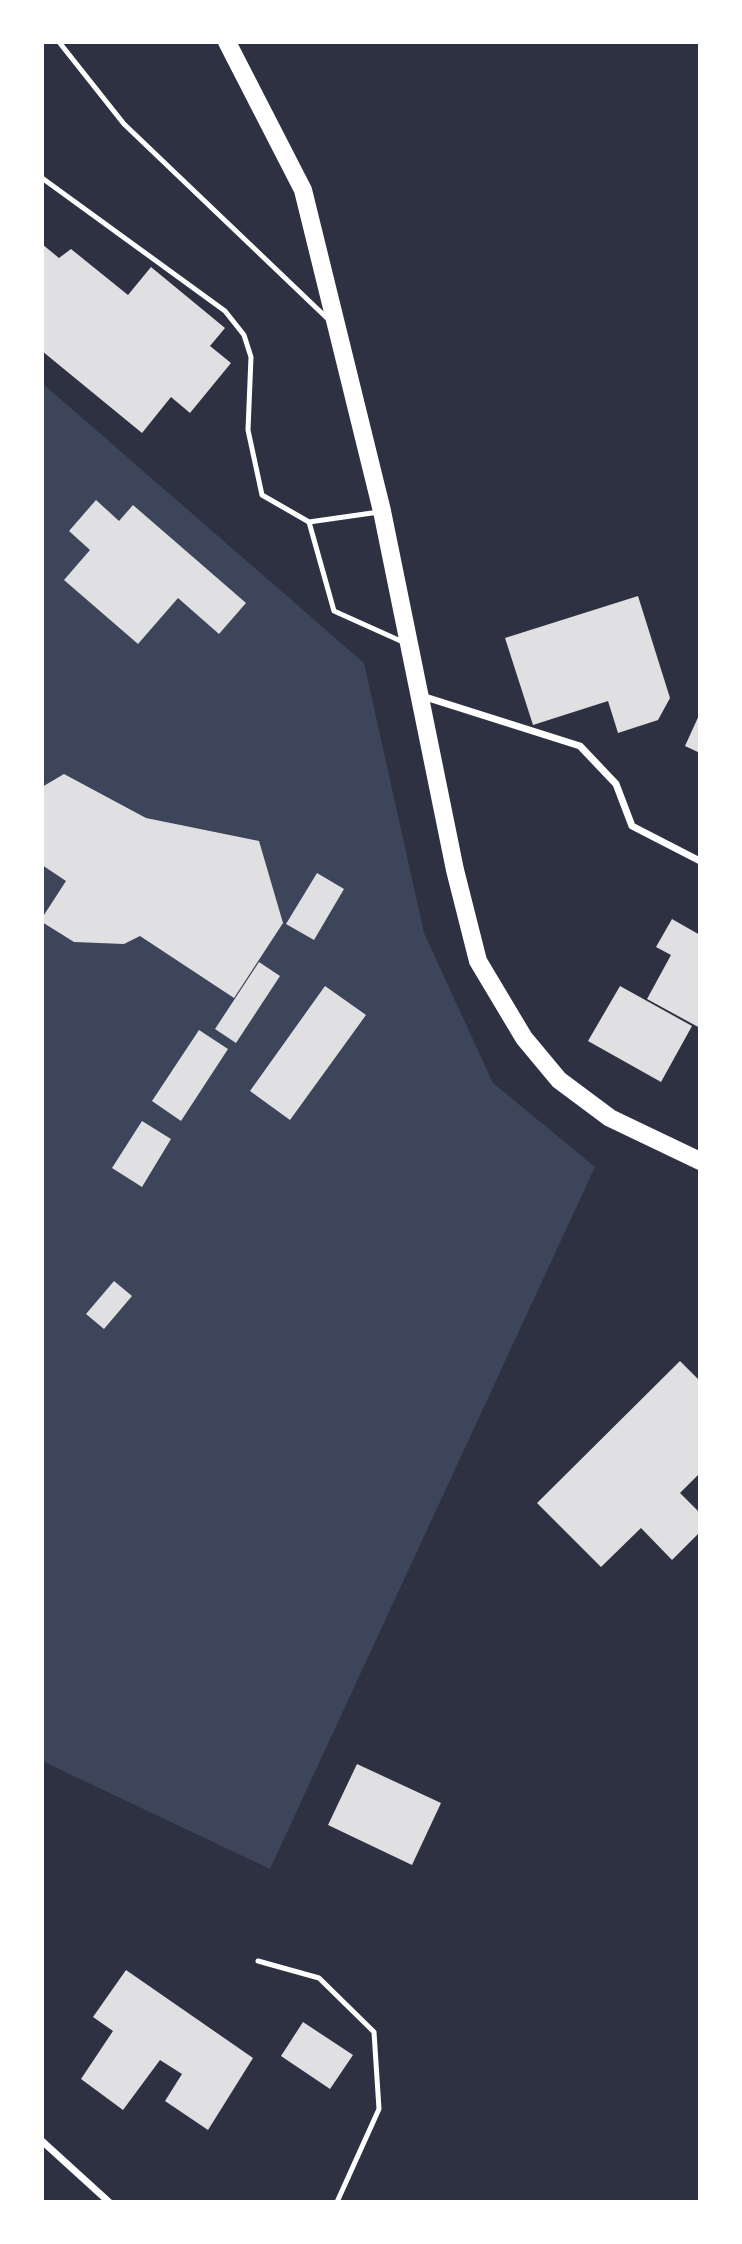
<!DOCTYPE html>
<style>
body{margin:0}
#map{position:relative;width:742px;height:2244px;overflow:hidden;background:#2d3142;font-family:"Work Sans",sans-serif}
canvas{display:block}
.frame{position:absolute;inset:0;border:44px solid #fff;pointer-events:none}
</style>
<div id="map">
<canvas width="742" height="2244"></canvas>
<div class="frame"></div>
</div>
<script>
const g = document.querySelector('canvas').getContext('2d');
g.lineJoin = 'round';
function paint(path, color) { g.fillStyle = color; g.fill(path, 'evenodd'); }
function trace(path, color, width, dash) { g.strokeStyle = color; g.lineWidth = width; g.lineCap = dash ? 'butt' : 'round'; g.setLineDash(dash || []); g.stroke(path); }
paint(new Path2D(`
 M 42,383 L 364,663 L 424,933 L 493,1083 L 595,1167 L 270,1869 L 42,1761 Z`), '#3c4559');
paint(new Path2D(`
 M 42,244 L 59,258 L 71,249 L 128,295 L 151,267 L 225,328 L 210,346 L 231,363 L 190,413 L 171,397 L 142,433 L 42,351 Z
 M 96,500 L 119,521 L 133,505 L 246,603 L 219,634 L 178,598 L 138,644 L 64,580 L 90,550 L 69,531 Z
 M 638,596 L 670,698 L 658,720 L 618,733 L 608,701 L 533,725 L 505,638 Z
 M 700,713 L 700,753 L 685,746 Z
 M 64,774 L 146,818 L 259,841 L 283,923 L 234,998 L 140,936 L 124,944 L 74,942 L 42,922 L 42,918 L 66,881 L 42,865 L 42,787 Z
 M 317,873 L 344,889 L 314,940 L 286,924 Z
 M 672,919 L 700,935 L 700,1028 L 647,999 L 671,955 L 656,947 Z
 M 259,962 L 280,976 L 236,1043 L 215,1029 Z
 M 325,986 L 366,1015 L 290,1120 L 250,1091 Z
 M 620,986 L 692,1026 L 661,1082 L 588,1041 Z
 M 199,1030 L 228,1049 L 181,1121 L 152,1101 Z
 M 142,1121 L 171,1139 L 142,1187 L 112,1168 Z
 M 114,1281 L 132,1296 L 104,1329 L 86,1314 Z
 M 680,1361 L 700,1381 L 700,1473 L 680,1493 L 700,1513 L 700,1532 L 672,1560 L 641,1528 L 601,1567 L 537,1503 Z
 M 357,1764 L 441,1803 L 412,1865 L 328,1825 Z
 M 126,1970 L 253,2058 L 208,2130 L 165,2101 L 182,2074 L 160,2060 L 123,2110 L 81,2079 L 113,2031 L 93,2017 Z
 M 303,2022 L 353,2055 L 330,2089 L 281,2056 Z`), '#e0e0e3');
trace(new Path2D(`
 M 59,42 L 124,124 L 329,320
 M 42,178 L 225,311 L 244,335 L 251,357 L 248,430 L 262,495 L 309,522 L 379,512
 M 309,522 L 334,611 L 403,642
 M 258,1961 L 319,1978 L 374,2032 L 379,2109 L 337,2202`), '#fff', 5);
trace(new Path2D(`
 M 422,696 L 580,746 L 616,784 L 632,826 L 700,861
 M 42,2141 L 109,2202`), '#fff', 7);
trace(new Path2D(`
 M 227,42 L 303,190 L 382,511 L 455,870 L 478,961 L 524,1038 L 559,1080 L 610,1118 L 700,1161`), '#fff', 18);
</script>
